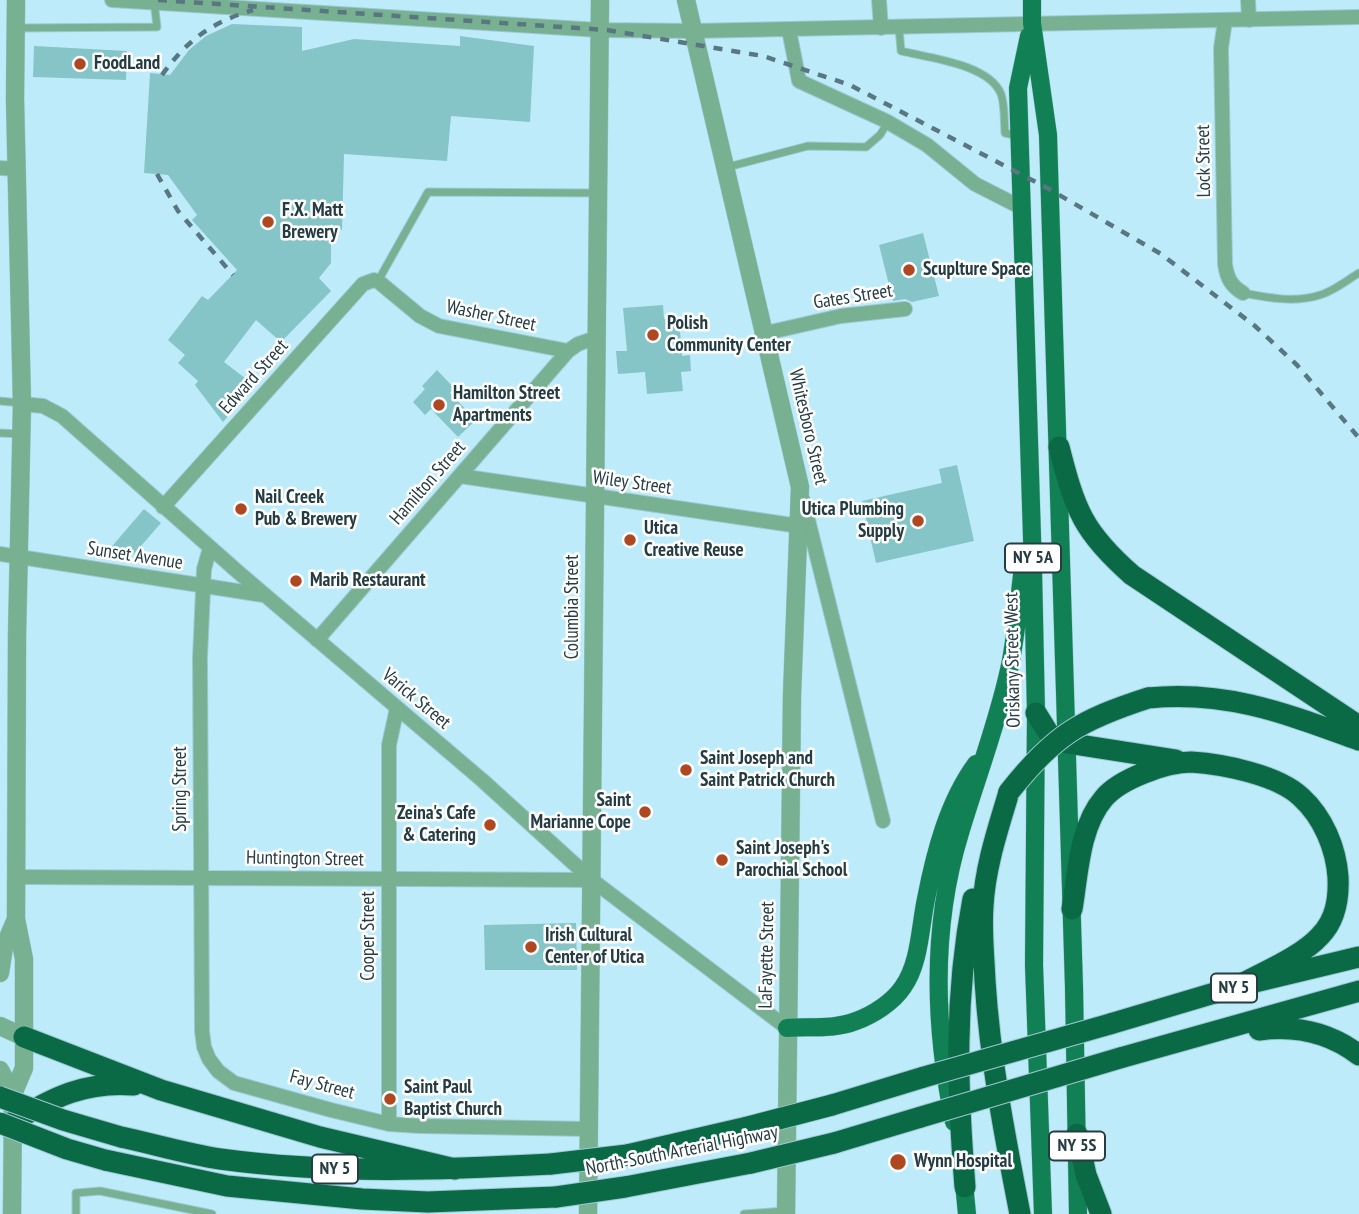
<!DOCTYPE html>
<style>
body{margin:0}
canvas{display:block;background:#beebfa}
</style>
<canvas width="1359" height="1214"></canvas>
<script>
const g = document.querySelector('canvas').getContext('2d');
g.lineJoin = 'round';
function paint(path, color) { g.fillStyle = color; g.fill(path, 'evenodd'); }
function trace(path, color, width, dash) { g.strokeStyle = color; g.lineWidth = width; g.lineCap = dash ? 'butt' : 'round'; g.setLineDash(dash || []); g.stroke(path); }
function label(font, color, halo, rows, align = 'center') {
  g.font = font + ' "PT Sans Narrow",sans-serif'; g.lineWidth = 5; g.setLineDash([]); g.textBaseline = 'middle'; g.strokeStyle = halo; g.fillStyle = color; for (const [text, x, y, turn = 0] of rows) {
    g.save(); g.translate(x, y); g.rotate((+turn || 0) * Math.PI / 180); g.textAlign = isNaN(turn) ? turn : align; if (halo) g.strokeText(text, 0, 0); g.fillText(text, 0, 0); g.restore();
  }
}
paint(new Path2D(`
 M 232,24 L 302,27 L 302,51 L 354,39 L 460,46 L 460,36 L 534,46 L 530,122 L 451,116 L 447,161 L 344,154 L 342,230 L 331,224 L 331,263 L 319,278 L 331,291 L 281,342 L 256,320 L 224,362 L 254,385 L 223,422 L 195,385 L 198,381 L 178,363 L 185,355 L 168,340 L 202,296 L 208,300 L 237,270 L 192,220 L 197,215 L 168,175 L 144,173 L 150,73 L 170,75 L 189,50 L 206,36 Z
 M 34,46 L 127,51 L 126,80 L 33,77 Z
 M 923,233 L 939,296 L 912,302 L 905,299 L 893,301 L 879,245 Z
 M 663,305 L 664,319 L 679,318 L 682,356 L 690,355 L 691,371 L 681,372 L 683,391 L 647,394 L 645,372 L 618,374 L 616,351 L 627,351 L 623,308 Z
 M 437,370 L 454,388 L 450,393 L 476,420 L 458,437 L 431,409 L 425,415 L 413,402 L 425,389 L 422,386 Z
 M 957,465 L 974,541 L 876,563 L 862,501 L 942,483 L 939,469 Z
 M 144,509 L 161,523 L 133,555 L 108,551 Z
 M 576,923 L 577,970 L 485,970 L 484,925 Z`), '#85c4c7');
const service = new Path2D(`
 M 899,27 L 901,51 C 929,58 989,64 1001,94 C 1005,105 1004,122 1005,133 L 1018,136
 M 17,28 L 157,27 L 154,1
 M 724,168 L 808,146 L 866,147 L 880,135 L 888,122
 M 378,281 L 428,192 L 597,193
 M 1243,293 C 1269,298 1295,303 1320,295 C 1334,291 1347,280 1359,273
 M 0,401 L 21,403
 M 0,433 L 21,434
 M 76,1214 L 76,1193 L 100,1191 L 212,1214
 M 744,1214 L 785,1211`);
const minor = new Path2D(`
 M 112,0 L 599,30 L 693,31 L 1359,17
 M 879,0 L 881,28
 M 1248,0 L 1249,20
 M 1225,21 L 1221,48 L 1225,264 C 1227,278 1231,286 1243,293
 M 789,30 L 799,81 L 886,121 L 927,145 L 975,184 L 1022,208
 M 0,168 L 18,169
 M 766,333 L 841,316 L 905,309
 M 22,404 L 43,406 L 62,416 L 238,572 L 482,780 L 592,880 L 787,1028
 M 460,476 L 799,526
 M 803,500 L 883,821
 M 163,507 L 363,284 L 374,280 L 379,282 L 420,316 L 439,326 L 568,351
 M 210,548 L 204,569 L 200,657 L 202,1031 L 204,1047 L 209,1059 L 218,1071 L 234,1083 L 331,1110 L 389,1124 L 420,1126 L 589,1129
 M 0,554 L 263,595
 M 317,640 L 568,351 L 578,344 L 598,337
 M 17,877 L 592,880
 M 389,1124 L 389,745 L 397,708`);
const tertiary = new Path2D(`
 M 686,0 L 800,487 L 792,695 L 786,1214
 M 0,973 L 4,947 L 16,919
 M 0,1026 L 24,1037
 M 0,1070 L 13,1094
 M 12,1214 L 13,1094 L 24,1068 L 24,959 L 16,919 L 17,636 L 22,404 L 15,99 L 16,0
 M 588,1214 L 600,0`);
const primary = new Path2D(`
 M 1032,0 L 1032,23 L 1048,135 L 1074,987 L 1078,1214
 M 1029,36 L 1018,88 L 1033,569 L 1036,713 L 1034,965 L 1043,1214
 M 787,1028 C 810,1026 833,1030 856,1021 C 873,1015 893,1002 903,987 C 920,963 920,927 926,899 C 935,853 948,802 976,764
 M 954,1122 C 934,1026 931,927 960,833 C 976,779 997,725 1009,670 C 1017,634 1019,596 1024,559
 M 963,1173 L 967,1214`);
const motorway = new Path2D(`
 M 1059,447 C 1075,510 1083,532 1132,575 L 1359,726
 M 1148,698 C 1227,690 1287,714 1359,740
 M 1036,713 L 1049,734 L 1067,743 L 1176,760
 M 1009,792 C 998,829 985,867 983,906 C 981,931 984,956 985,981 C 990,1060 1005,1137 1020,1214
 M 1072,909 C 1078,874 1079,827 1104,798 C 1120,779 1166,762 1191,762 C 1223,764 1278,775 1301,797 C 1323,817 1336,848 1338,877 C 1339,899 1336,920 1320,936 C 1301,957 1263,972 1238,986
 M 1110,1024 L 1238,986 L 1359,957
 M 1259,1030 C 1296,1025 1329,1032 1359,1055
 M 24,1037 L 161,1090 L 320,1137 L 455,1169
 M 1120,1058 L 1359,991
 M 832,1105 L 924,1077
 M 13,1122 C 53,1097 86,1081 134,1085
 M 1077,1134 L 1086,1175 L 1101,1214
 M 121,1137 C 154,1144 187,1154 220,1159 C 330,1174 441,1170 551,1164
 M 834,1143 L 921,1117
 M 627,1155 L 748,1127
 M 105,1160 L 227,1186 L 362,1199 L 428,1202 L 556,1197
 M 625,1187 L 751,1163
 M 965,1187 C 957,1087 954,998 973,899`);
trace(service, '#9fc8d5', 9);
trace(minor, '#9fc8d5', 16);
trace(tertiary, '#9fc8d5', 19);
trace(primary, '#9fc8d5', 19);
trace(motorway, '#9fc8d5', 23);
trace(service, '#77b191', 7);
trace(minor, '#77b191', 14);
trace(tertiary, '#77b191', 18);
trace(primary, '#118054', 18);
trace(motorway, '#0a6a45', 21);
trace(new Path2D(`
 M 158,0 L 607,30 L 763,56 L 850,85 L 1049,189 L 1161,254 L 1255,326 L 1297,365 L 1359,438
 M 162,75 C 187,40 212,22 253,10
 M 157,174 L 178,211 L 233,275`), '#587780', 4.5, [9, 9]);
const motorwayBridge = new Path2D(`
 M 1009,792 C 1054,735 1080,720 1148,698
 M 924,1077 L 1110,1024
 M 0,1097 L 63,1120 L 121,1137
 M 921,1117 L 1120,1058
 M 0,1123 L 67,1149 L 105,1160
 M 748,1127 L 832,1105
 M 751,1163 L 834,1143
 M 551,1164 L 627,1155
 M 556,1197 L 625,1187`);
trace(motorwayBridge, '#9fc8d5', 23, []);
trace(motorwayBridge, '#0a6a45', 21);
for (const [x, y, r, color] of [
 [80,64,7,"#af4821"],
 [268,222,7,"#af4821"],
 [909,270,7,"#af4821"],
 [653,335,7,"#af4821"],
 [439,405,7,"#af4821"],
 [241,509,7,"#af4821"],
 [918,521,7,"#af4821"],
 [630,540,7,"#af4821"],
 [296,581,7,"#af4821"],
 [686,770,7,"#af4821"],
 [645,812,7,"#af4821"],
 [490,825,7,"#af4821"],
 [722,860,7,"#af4821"],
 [531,947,7,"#af4821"],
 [390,1099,7,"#af4821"],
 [898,1162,9,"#af4821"]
]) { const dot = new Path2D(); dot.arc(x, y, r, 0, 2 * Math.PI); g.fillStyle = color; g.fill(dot); trace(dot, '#fff', 2.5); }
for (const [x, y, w] of [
 [1033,558,56],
 [1234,988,46],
 [1077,1146,56],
 [335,1169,46]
]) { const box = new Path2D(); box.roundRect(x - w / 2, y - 14.5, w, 29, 5); g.fillStyle = '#fff'; g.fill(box); trace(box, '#253c43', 2); }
label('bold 18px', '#253c43', null, [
 ["NY 5A",1033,558],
 ["NY 5",1234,988],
 ["NY 5S",1077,1146],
 ["NY 5",335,1169]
]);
label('bold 19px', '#253c43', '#fff', [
 ["FoodLand",94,64],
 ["F.X. Matt",282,211],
 ["Brewery",282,233],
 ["Scuplture Space",923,270],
 ["Polish",667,324],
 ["Community Center",667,346],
 ["Hamilton Street",453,394],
 ["Apartments",453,416],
 ["Nail Creek",255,498],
 ["Pub & Brewery",255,520],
 ["Utica Plumbing",904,510,"right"],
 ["Supply",904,532,"right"],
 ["Utica",644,529],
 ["Creative Reuse",644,551],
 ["Marib Restaurant",310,581],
 ["Saint Joseph and",700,759],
 ["Saint Patrick Church",700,781],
 ["Saint",631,801,"right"],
 ["Marianne Cope",631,823,"right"],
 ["Zeina's Cafe",476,814,"right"],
 ["& Catering",476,836,"right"],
 ["Saint Joseph's",736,849],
 ["Parochial School",736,871],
 ["Irish Cultural",545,936],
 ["Center of Utica",545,958],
 ["Saint Paul",404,1088],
 ["Baptist Church",404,1110],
 ["Wynn Hospital",914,1162]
], 'left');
label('19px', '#253c43', '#fff', [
 ["Lock Street",1204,161,-91],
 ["Gates Street",853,297,-9],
 ["Washer Street",491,316,12],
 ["Edward Street",254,377,-48],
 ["Whitesboro Street",808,427,77],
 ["Hamilton Street",428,483,-49],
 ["Wiley Street",632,483,8],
 ["Sunset Avenue",135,556,9],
 ["Columbia Street",573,607,-90],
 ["Oriskany Street West",1013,660,-91],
 ["Varick Street",416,699,40],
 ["Spring Street",181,789,-90],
 ["Huntington Street",305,859,1],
 ["Cooper Street",369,936,-90],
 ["LaFayette Street",767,955,-89],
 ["Fay Street",322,1085,15],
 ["North-South Arterial Highway",682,1151,-11]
]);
</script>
